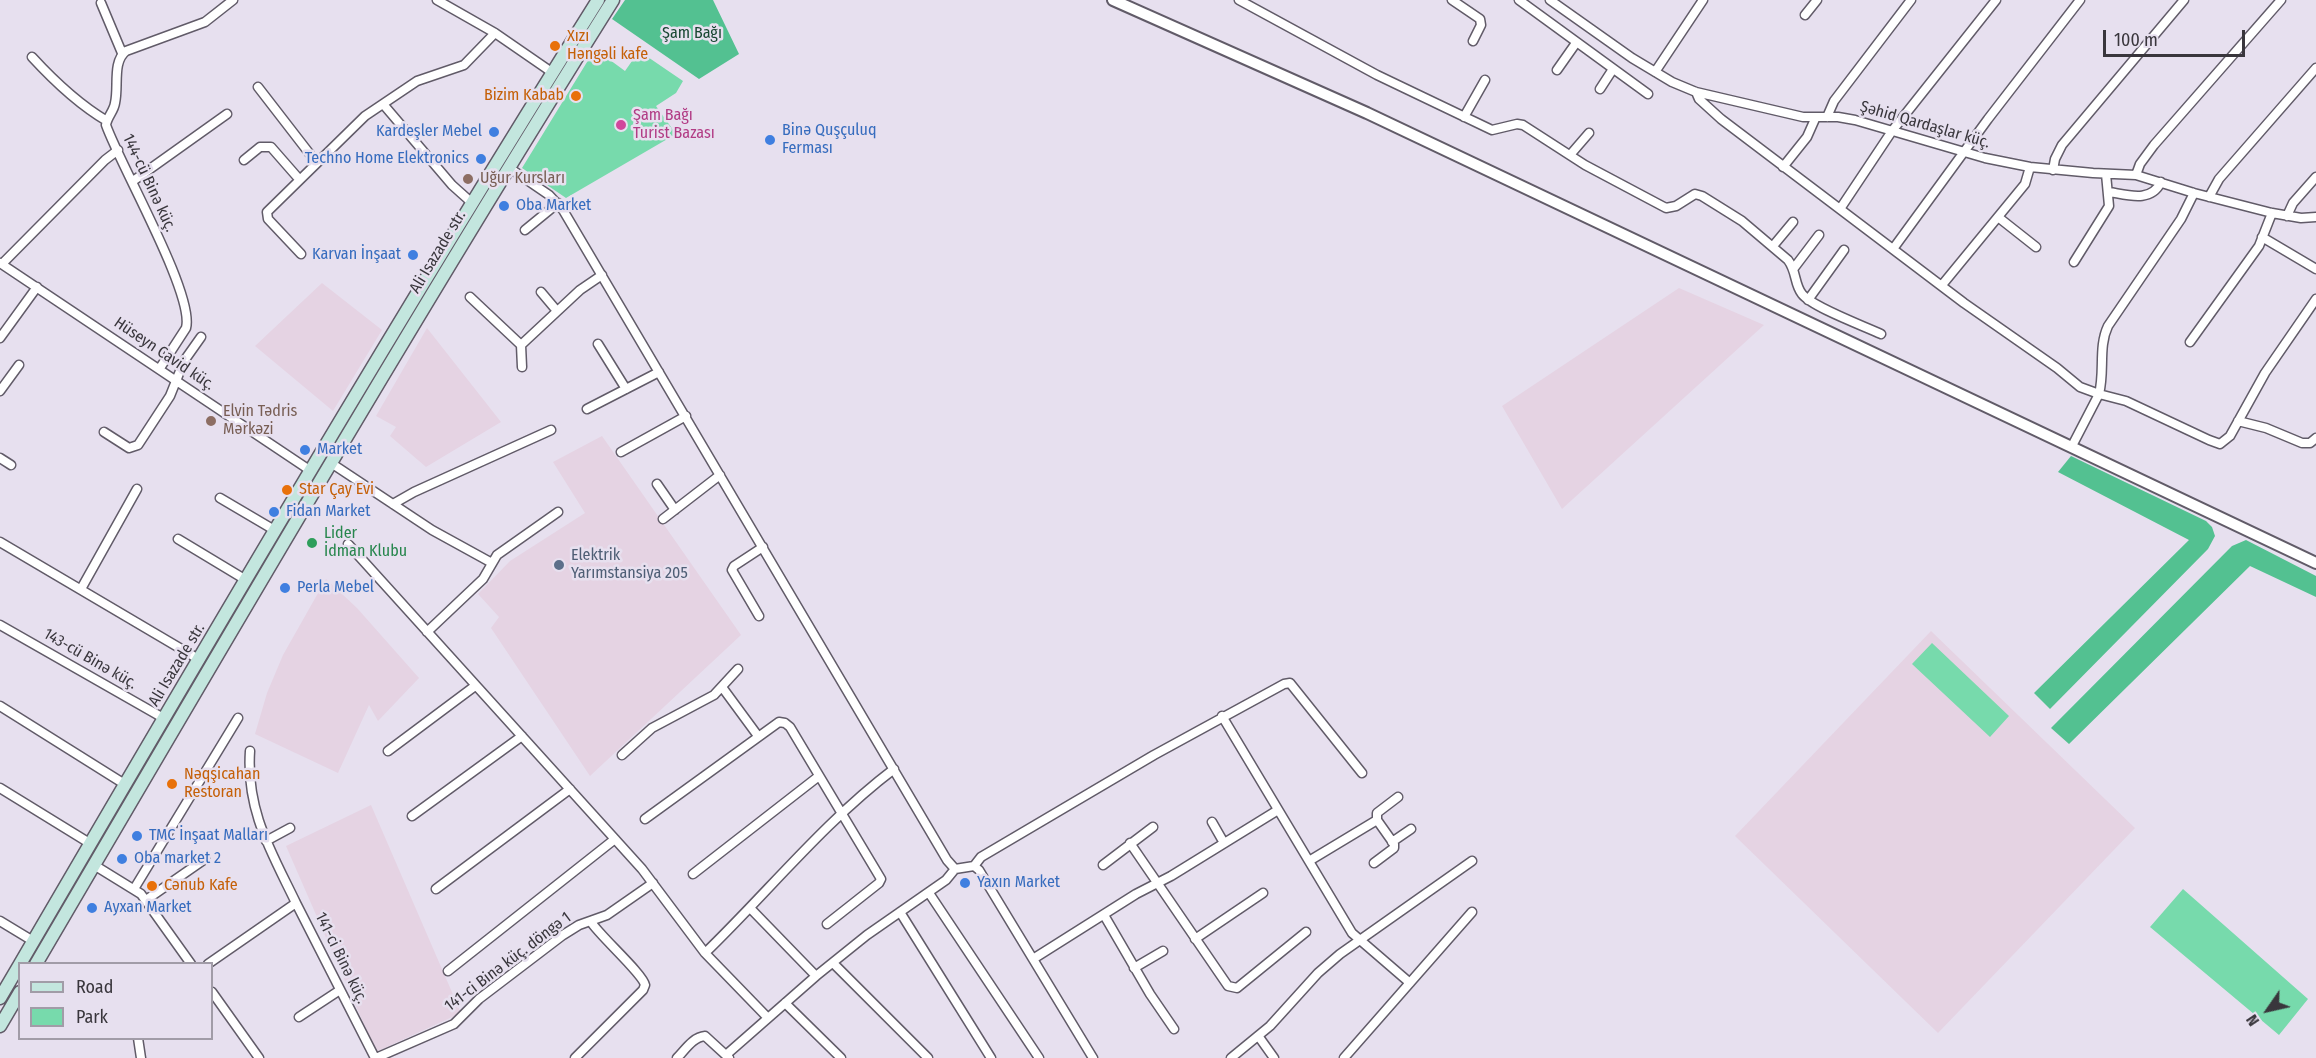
<!DOCTYPE html>
<meta charset="utf-8">
<style>
body{margin:0}
#map{position:relative;width:2316px;height:1058px;overflow:hidden;background:#e7e0ef;font-family:"Fira Sans Condensed",sans-serif}
canvas{display:block}
.legend{position:absolute;left:18px;top:962px;width:195px;height:78px;box-sizing:border-box;background:#e7e0ef;border:2px solid #a19ca7;margin:0;padding:8px 10px;list-style:none;font-size:18px;color:#39363c}
.legend li{display:flex;align-items:center;gap:12px;height:30px}
.legend b{width:30px;border:2px solid #a19ca7}
.north{position:absolute;left:2238px;top:980px;width:60px;height:60px;-webkit-text-stroke:4px #e7e0ef;paint-order:stroke;rotate:236deg;font-size:16px;font-weight:700;line-height:24px;text-align:center;color:#39363c}
.north::after{content:'';display:block;margin:auto;width:21px;height:27px;background:#39363c;clip-path:polygon(50% 0,100% 100%,50% 72%,0 100%)}
.scale{position:absolute;left:2103px;top:30px;width:142px;height:27px;box-sizing:border-box;border:3px solid #39363c;border-top:0;padding-left:8px;font-size:18px;line-height:21px;white-space:nowrap;color:#39363c;-webkit-text-stroke:4px #e7e0ef;paint-order:stroke}
</style>
<div id="map">
<canvas width="2316" height="1058"></canvas>
<ul class="legend">
<li><b style="height:8px;background:#c3e6de"></b>Road</li>
<li><b style="height:16px;background:#77daac"></b>Park</li>
</ul>
<div class="north">N</div>
<div class="scale">100 m</div>
</div>
<script>
const g = document.querySelector('canvas').getContext('2d');
g.lineJoin = 'round';
function paint(path, color) { g.fillStyle = color; g.fill(path, 'evenodd'); }
function trace(path, color, width, dash) { g.strokeStyle = color; g.lineWidth = width; g.lineCap = dash ? 'butt' : 'round'; g.setLineDash(dash || []); g.stroke(path); }
function label(font, color, halo, rows, align = 'center') {
  g.font = font + ' "Fira Sans Condensed",sans-serif'; g.lineWidth = 5; g.setLineDash([]); g.textBaseline = 'middle'; g.strokeStyle = halo; g.fillStyle = color; for (const [text, x, y, turn = 0] of rows) {
    g.save(); g.translate(x, y); g.rotate((+turn || 0) * Math.PI / 180); g.textAlign = isNaN(turn) ? turn : align; if (halo) g.strokeText(text, 0, 0); g.fillText(text, 0, 0); g.restore();
  }
}
paint(new Path2D(`
 M 322,283 L 382,330 L 333,411 L 255,346 Z
 M 1679,288 L 1764,325 L 1562,509 L 1502,406 Z
 M 427,328 L 501,422 L 426,467 L 390,436 L 396,427 L 376,416 Z
 M 602,436 L 741,635 L 590,776 L 491,628 L 499,617 L 478,594 L 510,561 L 585,513 L 553,462 Z
 M 326,579 L 357,608 L 419,678 L 378,721 L 369,705 L 338,773 L 255,734 L 267,693 L 283,655 Z
 M 1931,631 L 2135,828 L 1938,1033 L 1735,836 Z
 M 371,805 L 461,1013 L 376,1052 L 286,846 Z`), '#e5d3e3');
paint(new Path2D(`
 M 595,49 L 625,71 L 639,51 L 683,81 L 676,93 L 656,106 L 676,134 L 566,198 L 522,168 Z
 M 1932,643 L 2009,716 L 1990,737 L 1912,664 Z
 M 2183,889 L 2308,999 L 2279,1035 L 2150,927 Z`), '#77daac');
paint(new Path2D(`
 M 625,0 L 713,0 L 739,54 L 699,79 L 612,19 Z
 M 2071,456 L 2206,521 L 2212,527 L 2215,536 L 2208,549 L 2050,709 L 2034,693 L 2189,540 L 2058,472 Z
 M 2246,540 L 2316,576 L 2316,597 L 2250,566 L 2069,744 L 2051,728 L 2232,546 Z`), '#53c191');
const minor = new Path2D(`
 M 437,0 L 495,33 L 553,73
 M 1239,0 L 1377,75 L 1492,130 L 1517,124 L 1523,125 L 1585,165 L 1666,208 L 1676,206 L 1695,194 L 1702,196 L 1742,221 L 1788,260 C 1797,272 1794,284 1802,294 C 1812,307 1864,326 1881,334
 M 1452,0 L 1480,19 L 1481,25 L 1473,41
 M 1519,0 L 1648,94
 M 1550,0 L 1632,58 L 1672,82 L 1696,92 L 1803,117 L 1838,117 L 1855,120 L 1985,158 L 2030,167 L 2093,173 L 2136,175 L 2194,193 L 2272,213 L 2301,218 L 2316,217
 M 101,3 L 122,53
 M 1805,15 L 1817,0
 M 32,57 C 55,82 78,104 107,121
 M 1557,70 L 1576,43
 M 1655,72 L 1703,0
 M 258,87 L 316,162
 M 1600,89 L 1613,69
 M 1696,92 L 1699,99 L 1721,119 L 1964,303 L 2057,368 L 2080,387 L 2099,394 L 2072,446
 M 383,104 L 452,185 L 471,202
 M 1464,117 L 1485,80
 M 1827,117 L 1834,101 L 1911,0
 M 1570,155 L 1589,133
 M 244,160 L 260,147 L 271,147 L 299,179
 M 508,167 L 549,195 L 563,210 L 947,860 L 955,869 L 974,866 L 979,870 L 1093,1058
 M 1783,167 L 1807,137 L 1815,119
 M 2053,170 L 2055,159 L 2062,145 L 2184,0
 M 2136,175 L 2140,164 L 2154,145 L 2281,0
 M 133,181 L 227,114
 M 2109,192 C 2128,195 2151,203 2161,182
 M 2194,193 L 2181,219 L 2108,326 C 2098,347 2105,371 2099,394 L 2126,401 L 2209,440 L 2220,444 L 2230,436 L 2265,373 L 2316,299
 M 2209,197 L 2219,179 L 2316,68
 M 1840,209 L 1892,131 L 1996,0
 M 2287,216 L 2293,203 L 2316,177
 M 1998,217 L 2036,247
 M 525,230 L 558,203
 M 2262,237 L 2316,269
 M 1773,246 L 1793,222
 M 1893,249 L 1988,119 L 2080,0
 M 301,254 L 268,219 L 267,212 L 365,116 L 417,81 L 464,65 L 495,33
 M 2074,262 L 2109,206 L 2106,174
 M 0,263 L 311,471
 M 2,264 L 105,160 L 118,150
 M 1794,268 L 1819,235
 M 1942,285 L 2025,184 L 2030,167
 M 541,292 L 557,311
 M 470,297 L 521,345 L 580,290 L 602,275
 M 1808,300 L 1844,250
 M 0,338 L 37,287
 M 2190,342 L 2259,246 L 2272,213
 M 598,344 L 626,389
 M 521,345 L 522,367
 M 160,368 L 186,328 C 195,295 120,165 106,125 C 107,117 114,111 115,103 C 119,86 112,62 126,51 L 205,22 L 233,0
 M 0,391 L 19,365
 M 587,409 L 659,372
 M 2238,421 L 2266,428 L 2302,443 L 2310,443 L 2316,438
 M 104,432 L 129,448 L 138,445 L 170,396 L 184,361 L 201,337
 M 621,452 L 686,416
 M 0,458 L 11,465
 M 331,463 L 432,530 L 492,563
 M 657,484 L 675,510
 M 220,498 L 276,531
 M 393,504 L 414,492 L 551,430
 M 663,519 L 720,475
 M 178,539 L 246,580
 M 0,542 L 200,660
 M 348,544 L 642,869 L 705,953 L 768,1018
 M 81,589 L 137,489
 M 759,616 L 732,570 L 734,566 L 763,547
 M 0,625 L 165,719
 M 427,632 L 483,579 L 497,555 L 558,512
 M 722,687 L 758,736
 M 0,706 L 126,785
 M 1222,716 L 1352,933 L 1410,983
 M 250,751 C 246,811 271,851 296,903
 M 388,751 L 475,686
 M 622,755 L 652,728 L 714,695 L 738,669
 M 0,788 L 91,844
 M 412,816 L 522,736
 M 645,819 L 779,722 L 785,723 L 790,727 L 881,879 L 879,883 L 827,924
 M 1377,820 L 1377,813 L 1398,797
 M 1212,822 L 1224,843
 M 266,841 L 290,828
 M 1392,842 L 1411,829
 M 1130,843 L 1228,986 L 1237,988 L 1306,932
 M 1309,861 L 1377,820 L 1394,844 L 1394,848 L 1374,863
 M 94,865 L 141,894 L 191,964
 M 1103,865 L 1153,827
 M 974,866 L 981,857 L 1154,755 L 1284,684 L 1290,683 L 1362,773
 M 693,874 L 819,776
 M 134,889 L 238,718
 M 436,889 L 570,789
 M 929,893 L 1039,1058
 M 146,900 L 205,859
 M 751,909 L 816,976
 M 900,912 L 991,1058
 M 1104,915 L 1150,994 L 1174,1029
 M 0,921 L 33,941
 M 1195,939 L 1263,893
 M 705,953 C 768,892 824,822 894,769
 M 1033,959 L 1136,894 L 1171,876 L 1278,810
 M 833,963 L 928,1058
 M 208,964 L 296,903 L 375,1058
 M 1134,968 L 1163,951
 M 448,971 L 615,839
 M 212,992 L 259,1058
 M 785,1003 L 841,1058
 M 299,1017 L 340,990
 M 1259,1037 L 1274,1058
 M 138,1038 L 141,1058
 M 726,1055 L 816,976 L 867,935 L 946,880 L 955,869
 M 376,1058 L 454,1024 L 479,999 L 563,935 L 579,925 L 607,915 L 653,883
 M 575,1058 L 643,990 L 645,985 C 643,974 601,937 591,922
 M 677,1058 C 685,1050 693,1037 705,1036 L 729,1058
 M 1231,1058 L 1270,1026 L 1318,973 L 1340,954 L 1472,861
 M 1344,1058 L 1472,912`);
const tertiary = new Path2D(`
 M 1113,0 L 1367,113 L 2316,563`);
const secondary = new Path2D(`
 M 20,964 C 209,640 399,317 598,0
 M 36,964 C 226,640 414,317 613,0
 M 0,998 L 20,964
 M 0,1026 L 20,992`);
trace(minor, '#615b68', 11);
trace(tertiary, '#615b68', 14);
trace(secondary, '#615b68', 15);
trace(minor, '#fff', 8);
trace(tertiary, '#fff', 10);
trace(secondary, '#c3e6de', 12);
for (const [x, y, r, color] of [
 [555,46,6,"#e8710a"],
 [576,96,6,"#e8710a"],
 [621,125,6,"#d1479c"],
 [494,132,6,"#3f7fe0"],
 [770,140,6,"#3f7fe0"],
 [481,159,6,"#3f7fe0"],
 [468,179,6,"#8d6e63"],
 [504,206,6,"#3f7fe0"],
 [413,255,6,"#3f7fe0"],
 [211,421,6,"#8d6e63"],
 [305,450,6,"#3f7fe0"],
 [287,490,6,"#e8710a"],
 [274,512,6,"#3f7fe0"],
 [312,543,6,"#2e9e5b"],
 [559,565,6,"#5c6f8a"],
 [285,588,6,"#3f7fe0"],
 [172,784,6,"#e8710a"],
 [137,836,6,"#3f7fe0"],
 [122,859,6,"#3f7fe0"],
 [965,883,6,"#3f7fe0"],
 [152,886,6,"#e8710a"],
 [92,908,6,"#3f7fe0"]
]) { const dot = new Path2D(); dot.arc(x, y, r, 0, 2 * Math.PI); g.fillStyle = color; g.fill(dot); trace(dot, '#e7e0ef', 2); }
label('16px', '#194733', '#e7e0ef', [
 ["Şam Bağı",692,34]
]);
label('16px', '#c56008', '#e7e0ef', [
 ["Xızı",567,37],
 ["Həngəli kafe",567,55],
 ["Bizim Kabab",564,96,"right"],
 ["Star Çay Evi",299,490],
 ["Nəqşicahan",184,775],
 ["Restoran",184,793],
 ["Cənub Kafe",164,886]
], 'left');
label('16px', '#b23c85', '#e7e0ef', [
 ["Şam Bağı",633,116],
 ["Turist Bazası",633,134]
], 'left');
label('16px', '#39363c', '#e7e0ef', [
 ["Şəhid Qardaşlar küç.",1925,125,16],
 ["144-cü Binə küç.",149,183,65],
 ["Ali Isazade str.",438,252,-59],
 ["Hüseyn Cavid küç.",164,354,34],
 ["143-cü Binə küç.",90,659,30],
 ["Ali Isazade str.",177,665,-59],
 ["141-ci Binə küç.",341,958,64],
 ["141-ci Binə küç. döngə 1",508,962,-37]
]);
label('16px', '#366cbe', '#e7e0ef', [
 ["Binə Quşçuluq",782,131],
 ["Ferması",782,149],
 ["Kardeşler Mebel",482,132,"right"],
 ["Techno Home Elektronics",469,159,"right"],
 ["Oba Market",516,206],
 ["Karvan İnşaat",401,255,"right"],
 ["Market",317,450],
 ["Fidan Market",286,512],
 ["Perla Mebel",297,588],
 ["TMC İnşaat Malları",149,836],
 ["Oba market 2",134,859],
 ["Yaxın Market",977,883],
 ["Ayxan Market",104,908]
], 'left');
label('16px', '#785e54', '#e7e0ef', [
 ["Uğur Kursları",480,179],
 ["Elvin Tədris",223,412],
 ["Mərkəzi",223,430]
], 'left');
label('16px', '#27864d', '#e7e0ef', [
 ["Lider",324,534],
 ["İdman Klubu",324,552]
], 'left');
label('16px', '#4e5e75', '#e7e0ef', [
 ["Elektrik",571,556],
 ["Yarımstansiya 205",571,574]
], 'left');
</script>
